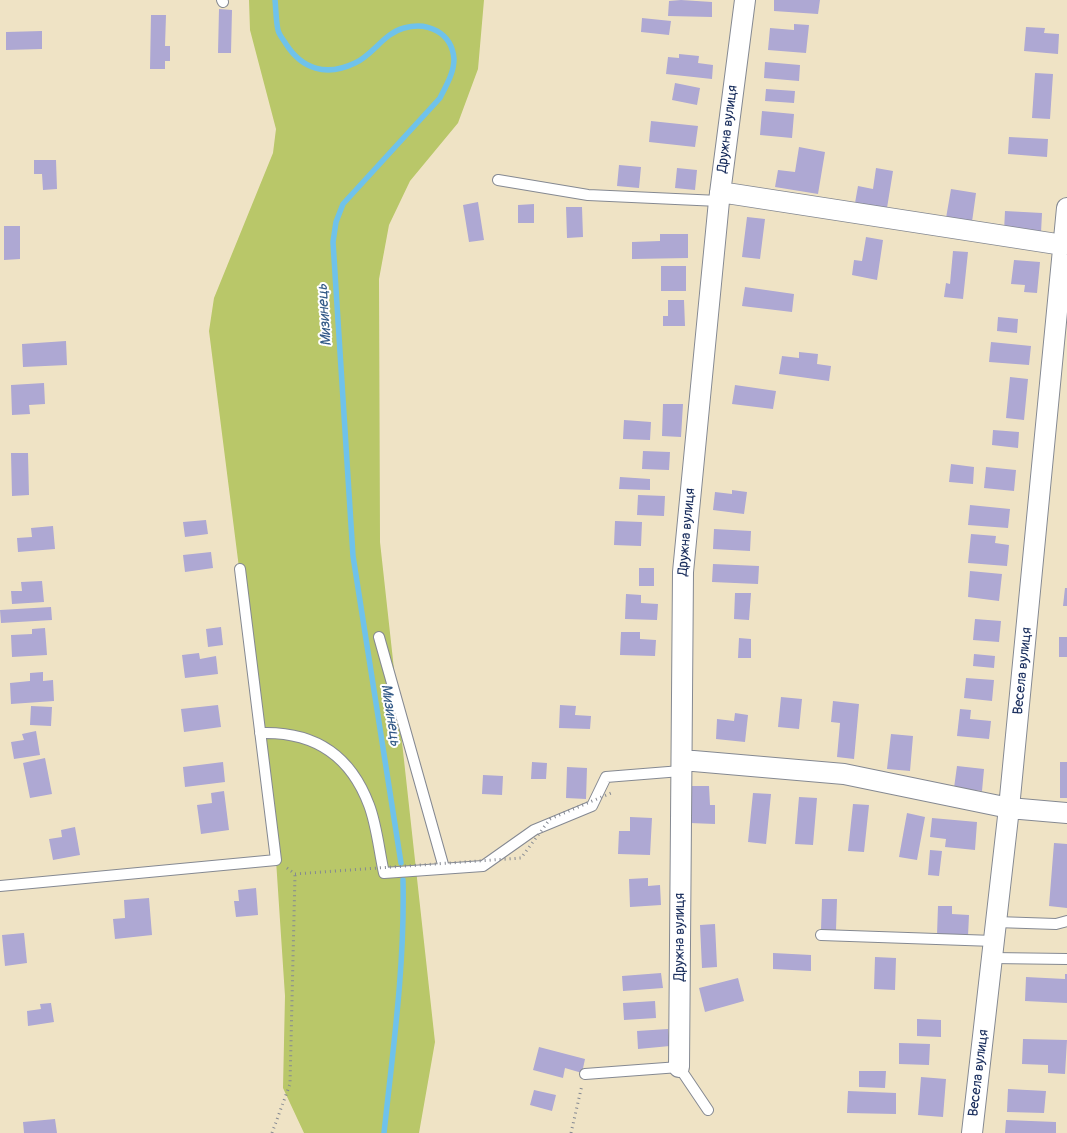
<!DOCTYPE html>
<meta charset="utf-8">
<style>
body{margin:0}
canvas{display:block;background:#efe3c5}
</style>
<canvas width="1067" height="1133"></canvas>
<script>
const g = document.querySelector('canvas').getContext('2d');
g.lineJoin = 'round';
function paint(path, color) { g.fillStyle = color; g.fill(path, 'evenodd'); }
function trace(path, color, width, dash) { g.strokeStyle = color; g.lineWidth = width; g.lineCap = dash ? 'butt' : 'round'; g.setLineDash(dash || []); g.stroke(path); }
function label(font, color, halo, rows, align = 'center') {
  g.font = font + ' Pangolin,sans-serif'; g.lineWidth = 4; g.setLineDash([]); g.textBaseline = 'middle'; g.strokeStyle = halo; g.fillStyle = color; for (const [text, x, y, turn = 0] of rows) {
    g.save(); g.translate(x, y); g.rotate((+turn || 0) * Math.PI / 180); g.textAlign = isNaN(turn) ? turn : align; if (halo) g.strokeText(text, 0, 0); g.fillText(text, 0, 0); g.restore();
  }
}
paint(new Path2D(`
 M 249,0 L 484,0 L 478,69 L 458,123 L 410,181 L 389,225 L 379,279 L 380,542 L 435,1042 L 419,1133 L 304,1133 L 283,1088 L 285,996 L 276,860 L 209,331 L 214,298 L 273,153 L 276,129 L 250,30 Z`), '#b9c769');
trace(new Path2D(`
 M 275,0 C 276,10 276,21 278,30 C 279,35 283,39 286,44 C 302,69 326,77 355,63 C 373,55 384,33 404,28 C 428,21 452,33 454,59 C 454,73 446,86 440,98 L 343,204 L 336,222 L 333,242 L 353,556 L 401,863
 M 384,1133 C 393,1049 405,965 403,880`), '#6fc2eb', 5.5);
paint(new Path2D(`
 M 681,0 L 712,2 L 712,17 L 668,16 L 669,1 Z
 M 774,0 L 820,0 L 818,14 L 774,11 Z
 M 219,9 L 232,10 L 231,53 L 218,53 Z
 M 151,15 L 166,15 L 165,46 L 170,46 L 170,61 L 165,61 L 165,69 L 150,69 Z
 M 642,18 L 671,21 L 669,35 L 641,32 Z
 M 794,24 L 809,25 L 806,53 L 768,50 L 770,28 L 794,30 Z
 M 1026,27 L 1045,28 L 1044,33 L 1059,34 L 1058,54 L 1024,51 Z
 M 42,31 L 42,49 L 6,50 L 6,32 Z
 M 679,54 L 699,56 L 698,63 L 713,65 L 712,79 L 666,74 L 668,57 L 679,58 Z
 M 765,62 L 800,65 L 799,81 L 764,78 Z
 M 1035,73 L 1053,74 L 1050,119 L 1032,118 Z
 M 675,83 L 700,88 L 697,105 L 672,100 Z
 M 766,89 L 795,91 L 794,103 L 765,101 Z
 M 762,111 L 794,114 L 792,138 L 760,135 Z
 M 651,121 L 698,126 L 695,147 L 649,142 Z
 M 1009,137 L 1048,139 L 1047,157 L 1008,154 Z
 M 799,147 L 825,152 L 818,194 L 775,187 L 778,170 L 795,172 Z
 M 34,160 L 56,160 L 57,189 L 43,190 L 42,174 L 34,174 Z
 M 619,165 L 641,167 L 639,188 L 617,186 Z
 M 677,168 L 697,170 L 695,190 L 675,188 Z
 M 876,168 L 893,171 L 887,208 L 855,203 L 858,186 L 873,189 Z
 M 951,189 L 976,193 L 972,222 L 946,218 Z
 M 478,202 L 484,240 L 469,242 L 463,205 Z
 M 534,204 L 534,223 L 518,223 L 518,205 Z
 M 566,207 L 582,207 L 583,237 L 567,238 Z
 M 1005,211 L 1042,213 L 1041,233 L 1004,231 Z
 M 747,217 L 765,219 L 760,259 L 742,257 Z
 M 4,226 L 20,226 L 20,259 L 4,260 Z
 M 660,234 L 688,234 L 688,258 L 632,259 L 632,242 L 660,241 Z
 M 866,237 L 883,240 L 877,280 L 852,275 L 854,260 L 862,261 Z
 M 953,251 L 968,252 L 963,299 L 944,297 L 946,283 L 950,284 Z
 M 1014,260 L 1040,262 L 1037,293 L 1024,292 L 1025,285 L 1011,284 Z
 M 661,266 L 686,266 L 686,291 L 661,291 Z
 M 745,287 L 794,294 L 792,312 L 742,306 Z
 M 668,300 L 684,300 L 685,326 L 663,326 L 663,316 L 668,316 Z
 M 998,317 L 1018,319 L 1017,333 L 997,331 Z
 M 66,341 L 67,365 L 23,367 L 22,344 Z
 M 991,342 L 1031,346 L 1029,365 L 989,362 Z
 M 799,352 L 818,354 L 817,364 L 831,366 L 829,381 L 779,374 L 782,356 L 799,358 Z
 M 1010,377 L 1028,379 L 1024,420 L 1006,418 Z
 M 44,383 L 45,404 L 29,405 L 30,414 L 12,415 L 11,385 Z
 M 735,385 L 776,391 L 773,409 L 732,404 Z
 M 663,404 L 683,404 L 681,437 L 662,436 Z
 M 624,420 L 651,422 L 650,440 L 623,439 Z
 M 993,430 L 1019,432 L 1018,448 L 992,445 Z
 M 643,451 L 670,452 L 669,470 L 642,469 Z
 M 11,453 L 28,453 L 29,495 L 12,496 Z
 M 951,464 L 974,467 L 973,484 L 949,482 Z
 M 986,467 L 1016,470 L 1014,491 L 984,488 Z
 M 620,477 L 650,479 L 650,490 L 619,489 Z
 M 732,490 L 747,492 L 744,514 L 713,510 L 715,492 L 732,494 Z
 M 638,495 L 665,496 L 664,516 L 637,515 Z
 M 970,505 L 1010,509 L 1008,528 L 968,525 Z
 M 206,520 L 208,534 L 185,537 L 183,522 Z
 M 615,521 L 642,522 L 641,546 L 614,545 Z
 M 53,526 L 55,549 L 18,552 L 17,538 L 32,537 L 31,528 Z
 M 714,529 L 751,531 L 750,551 L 713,549 Z
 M 971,534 L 996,536 L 995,543 L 1009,545 L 1007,566 L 968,563 Z
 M 211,552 L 213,568 L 185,572 L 183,555 Z
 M 713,564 L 759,566 L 758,584 L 712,582 Z
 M 639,568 L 654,568 L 654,586 L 639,586 Z
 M 970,571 L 1002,574 L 999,601 L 968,597 Z
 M 42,581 L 44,602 L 12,604 L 11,591 L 22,591 L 21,582 Z
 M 1065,588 L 1067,588 L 1067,606 L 1063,606 Z
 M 735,593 L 751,593 L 749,620 L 734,619 Z
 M 626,594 L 641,595 L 641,603 L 658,604 L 657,620 L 625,619 Z
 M 51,607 L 52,620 L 1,623 L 0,610 Z
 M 975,619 L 1001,621 L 999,642 L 973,640 Z
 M 221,627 L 223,645 L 208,647 L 206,629 Z
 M 45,628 L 47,655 L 12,657 L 11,635 L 32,634 L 32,629 Z
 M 621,632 L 640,632 L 640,639 L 656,640 L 655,656 L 620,655 Z
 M 1059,637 L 1067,637 L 1067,657 L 1059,657 Z
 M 739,638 L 751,639 L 751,658 L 738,658 Z
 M 199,653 L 200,659 L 216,656 L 218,674 L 185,678 L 182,655 Z
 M 974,654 L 995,656 L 994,668 L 973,666 Z
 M 43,672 L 43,681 L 53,680 L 54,701 L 11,704 L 10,683 L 30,681 L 30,673 Z
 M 966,678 L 994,680 L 992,701 L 964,698 Z
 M 781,697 L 802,699 L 799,729 L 778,727 Z
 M 833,701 L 859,704 L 854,759 L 837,757 L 840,723 L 831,722 Z
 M 218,705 L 221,727 L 184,732 L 181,709 Z
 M 560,705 L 576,706 L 575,715 L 591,716 L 590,729 L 559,728 Z
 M 31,706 L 52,707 L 51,726 L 30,725 Z
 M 960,709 L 971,710 L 970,719 L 991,721 L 989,739 L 957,736 Z
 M 735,713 L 748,715 L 745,742 L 716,739 L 717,719 L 734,721 Z
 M 36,731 L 40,755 L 14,759 L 11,742 L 24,740 L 22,734 Z
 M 891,734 L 913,736 L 910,771 L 887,769 Z
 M 45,758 L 52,794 L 30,798 L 23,763 Z
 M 223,762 L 225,782 L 185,787 L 183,767 Z
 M 532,762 L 547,763 L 546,779 L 531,779 Z
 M 1060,762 L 1067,762 L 1067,798 L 1060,798 Z
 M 957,766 L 984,769 L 982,791 L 954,788 Z
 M 567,767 L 587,768 L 586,799 L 566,798 Z
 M 483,775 L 503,776 L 502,795 L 482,794 Z
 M 690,786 L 709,786 L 710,805 L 715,805 L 715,824 L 690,823 Z
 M 224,791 L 229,830 L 201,834 L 197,805 L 212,803 L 211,793 Z
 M 753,793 L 771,794 L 766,844 L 748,842 Z
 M 799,797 L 817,798 L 813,845 L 795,844 Z
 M 853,804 L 869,805 L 864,852 L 848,851 Z
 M 907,813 L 925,817 L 917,860 L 899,857 Z
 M 630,817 L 652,818 L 650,855 L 618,854 L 619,831 L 630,831 Z
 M 932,818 L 977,822 L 975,850 L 945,847 L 946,839 L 930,837 Z
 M 75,827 L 80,855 L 53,860 L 49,839 L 62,837 L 61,830 Z
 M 1054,843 L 1067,844 L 1067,908 L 1049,906 Z
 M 930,850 L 942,851 L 939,876 L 928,875 Z
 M 648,878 L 648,886 L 660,885 L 661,905 L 630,907 L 629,879 Z
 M 256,888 L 258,915 L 236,917 L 234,901 L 239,901 L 238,890 Z
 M 149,898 L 152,935 L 115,939 L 113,919 L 125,918 L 124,900 Z
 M 822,899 L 837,899 L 836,930 L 821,930 Z
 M 938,906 L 952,906 L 952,914 L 969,915 L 968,936 L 937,935 Z
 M 715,924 L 717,967 L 702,968 L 700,925 Z
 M 24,933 L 27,963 L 5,966 L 2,935 Z
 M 773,953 L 811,955 L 811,971 L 773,969 Z
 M 875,957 L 896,958 L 895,990 L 874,989 Z
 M 661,973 L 663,988 L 623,991 L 622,976 Z
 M 1065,974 L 1067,974 L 1067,1003 L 1025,1001 L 1026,977 L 1065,979 Z
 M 738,978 L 744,1001 L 705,1012 L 699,988 Z
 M 655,1001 L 656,1018 L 624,1020 L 623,1003 Z
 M 51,1003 L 54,1022 L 28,1026 L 27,1011 L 41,1009 L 40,1004 Z
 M 917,1019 L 941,1020 L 941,1037 L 917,1036 Z
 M 668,1029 L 670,1046 L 638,1049 L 637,1031 Z
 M 1023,1039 L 1067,1040 L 1065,1074 L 1048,1073 L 1048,1065 L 1022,1064 Z
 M 899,1043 L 930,1044 L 929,1065 L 899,1064 Z
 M 539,1047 L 585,1059 L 582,1073 L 565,1068 L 563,1078 L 533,1070 Z
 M 859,1071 L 886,1071 L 885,1088 L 859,1087 Z
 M 921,1077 L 946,1079 L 943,1117 L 918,1115 Z
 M 1008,1089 L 1046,1091 L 1044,1113 L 1007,1112 Z
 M 534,1090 L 556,1095 L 552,1111 L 530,1105 Z
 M 848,1091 L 896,1093 L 896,1114 L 847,1113 Z
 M 55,1119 L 57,1133 L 24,1133 L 23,1122 Z
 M 1006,1120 L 1056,1122 L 1056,1133 L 1005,1133 Z`), '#aea8d3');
const service = new Path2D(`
 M 222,0 L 223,2
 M 498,180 L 588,195 L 719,201
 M 379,637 L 444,868
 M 260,733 C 313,731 350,754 369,805 C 377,826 379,851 384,873 L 483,866 L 534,830 L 592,806 L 606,777 L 681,771
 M 0,886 L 276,860 L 240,569
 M 996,922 L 1056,924 L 1067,921
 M 821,935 L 994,941
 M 992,958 L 1067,959
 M 585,1074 L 679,1067 L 708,1110`);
const minor = new Path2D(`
 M 720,192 L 1063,245
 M 682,760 L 844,774 L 1009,808 L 1067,813
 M 679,1067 L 683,572 L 719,201 L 745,0
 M 972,1133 L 1009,808 L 1067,208`);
trace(service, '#858992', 12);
trace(minor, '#858992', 22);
trace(new Path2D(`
 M 287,868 L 295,874 L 335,871
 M 272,1133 L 290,1084 L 295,874
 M 571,1133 L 582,1085`), '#858992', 3, [1, 4]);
trace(service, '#fff', 10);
trace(minor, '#fff', 20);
trace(new Path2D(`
 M 335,871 L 521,858 L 550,819 L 611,793`), '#858992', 3, [1, 4]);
label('14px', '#1b2f5e', '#fff', [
 ["Дружна вулиця",728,129,-83],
 ["Дружна вулиця",687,532,-85],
 ["Весела вулиця",1023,671,-84],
 ["Дружна вулиця",680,937,-90],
 ["Весела вулиця",979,1073,-83]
]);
label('italic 15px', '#345b88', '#fff', [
 ["Мизинець",325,315,-94],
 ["Мизинець",390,715,81]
]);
</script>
